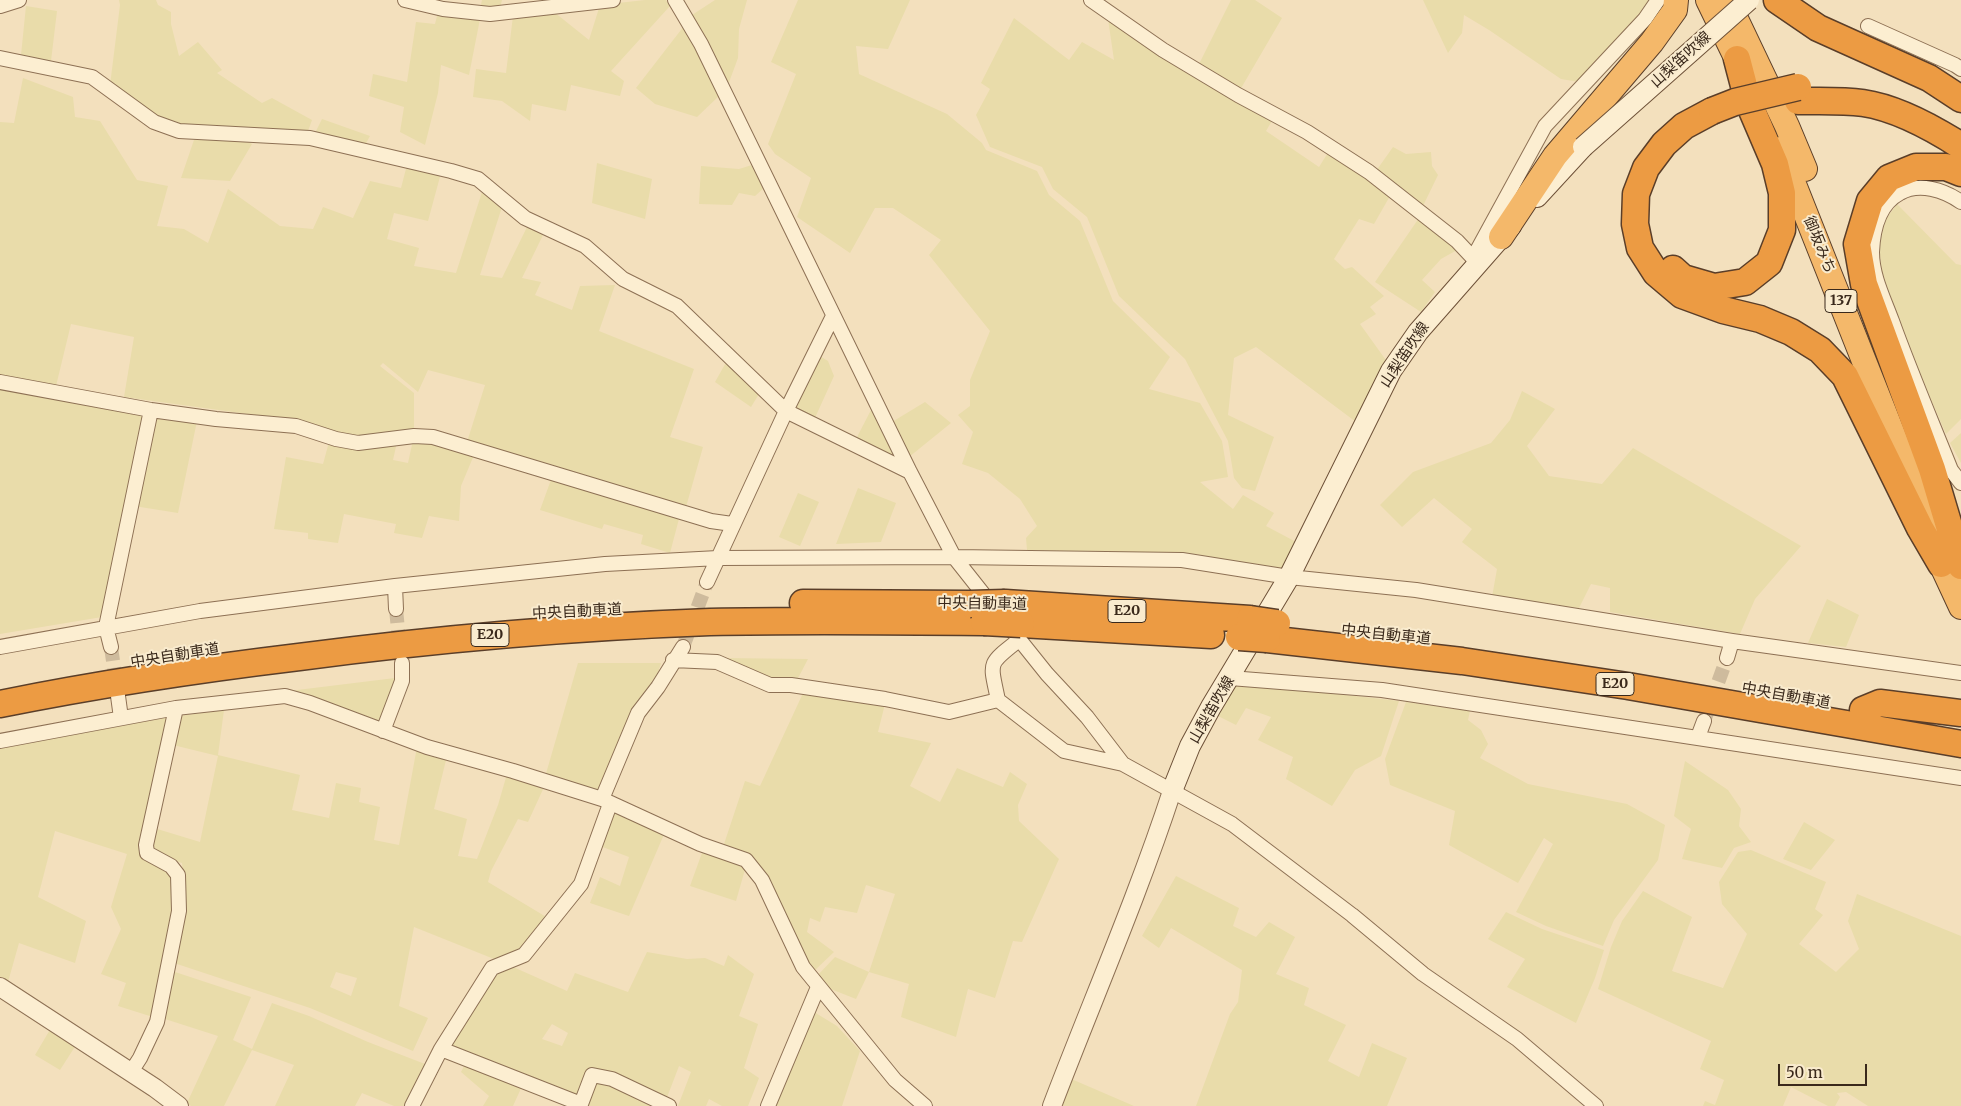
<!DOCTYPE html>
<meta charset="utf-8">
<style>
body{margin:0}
#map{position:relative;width:1961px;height:1106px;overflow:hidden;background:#f3e0bd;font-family:Merriweather,serif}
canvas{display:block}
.scale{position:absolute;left:1778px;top:1064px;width:89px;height:22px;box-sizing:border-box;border:2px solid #3a291b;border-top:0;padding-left:6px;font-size:15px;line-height:18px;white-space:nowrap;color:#3a291b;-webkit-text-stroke:4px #f9ebce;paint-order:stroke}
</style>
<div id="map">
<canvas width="1961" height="1106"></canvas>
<div class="scale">50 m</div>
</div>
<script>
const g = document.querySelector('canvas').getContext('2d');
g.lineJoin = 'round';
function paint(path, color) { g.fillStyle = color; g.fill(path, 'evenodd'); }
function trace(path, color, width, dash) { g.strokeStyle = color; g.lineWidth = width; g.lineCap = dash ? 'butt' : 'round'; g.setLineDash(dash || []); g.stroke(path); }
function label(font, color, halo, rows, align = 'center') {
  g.font = font + ' Merriweather,"Noto Sans JP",serif'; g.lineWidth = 4; g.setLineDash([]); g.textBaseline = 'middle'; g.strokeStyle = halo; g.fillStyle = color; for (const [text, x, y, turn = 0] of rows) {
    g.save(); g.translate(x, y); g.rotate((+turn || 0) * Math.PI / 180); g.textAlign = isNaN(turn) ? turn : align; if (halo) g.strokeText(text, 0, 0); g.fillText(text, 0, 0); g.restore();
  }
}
paint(new Path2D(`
 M 119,0 L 156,0 L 158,5 L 171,12 L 171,24 L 179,56 L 198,42 L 222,70 L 217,73 L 262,103 L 272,98 L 312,120 L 307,134 L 172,126 L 110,85 L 120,5 Z
 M 482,0 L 502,0 L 500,8 L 480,9 Z
 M 645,0 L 666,0 L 670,6 L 611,71 L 624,81 L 620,96 L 571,85 L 566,111 L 532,104 L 530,121 L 502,101 L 473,97 L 476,69 L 506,73 L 513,16 L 554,12 L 589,40 L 600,5 Z
 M 715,0 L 747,0 L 739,29 L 738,58 L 728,85 L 692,15 Z
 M 798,0 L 910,0 L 888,49 L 856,46 L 859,74 L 947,114 L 982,143 L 986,150 L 1037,171 L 1049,195 L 1080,221 L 1113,301 L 1170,357 L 1149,389 L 1200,403 L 1222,441 L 1228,477 L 1200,482 L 1233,509 L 1243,495 L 1274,513 L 1266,526 L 1298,543 L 1283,571 L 1196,554 L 1027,550 L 1026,538 L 1037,526 L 1020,499 L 988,473 L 962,464 L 973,432 L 958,415 L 970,406 L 970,380 L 990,331 L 929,255 L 941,240 L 893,208 L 875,208 L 850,253 L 797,217 L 811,178 L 775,154 L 768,144 L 796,74 L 771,62 Z
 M 1231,0 L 1255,0 L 1282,18 L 1240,90 L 1199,64 Z
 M 1423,0 L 1654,0 L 1579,82 L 1561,79 L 1489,30 L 1464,15 L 1462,33 L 1448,53 Z
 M 26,6 L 57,11 L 51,61 L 21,55 Z
 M 438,12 L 480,19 L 469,75 L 441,65 L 438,93 L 425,145 L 400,132 L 404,107 L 369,96 L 373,74 L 407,82 L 416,22 L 435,24 Z
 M 1014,18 L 1069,60 L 1082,42 L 1114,60 L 1108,19 L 1273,119 L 1266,131 L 1319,167 L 1329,151 L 1390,196 L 1374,224 L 1359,219 L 1334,259 L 1345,269 L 1352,267 L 1384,296 L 1370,307 L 1376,314 L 1360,324 L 1388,363 L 1356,422 L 1256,347 L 1234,358 L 1228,415 L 1274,437 L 1255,491 L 1242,488 L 1234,478 L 1228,441 L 1185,359 L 1119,296 L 1087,217 L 1053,189 L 1042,167 L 990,147 L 976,115 L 990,89 L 981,83 Z
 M 684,26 L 719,96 L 697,117 L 655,104 L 636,88 Z
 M 23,78 L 73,97 L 75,117 L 100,121 L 137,180 L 168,186 L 157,226 L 184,229 L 208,243 L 228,189 L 280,226 L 313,229 L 323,207 L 353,218 L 370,181 L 401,188 L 407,165 L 441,173 L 428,221 L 394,213 L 387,239 L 419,248 L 414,266 L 456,273 L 482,192 L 503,204 L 480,275 L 502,278 L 528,225 L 544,233 L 522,278 L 541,282 L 535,295 L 572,310 L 580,286 L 615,285 L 599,331 L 694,369 L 670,437 L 703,447 L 686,507 L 467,442 L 485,385 L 428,370 L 418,392 L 383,363 L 380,366 L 414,393 L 414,430 L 359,439 L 299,421 L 124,397 L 134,337 L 71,324 L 56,386 L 0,376 L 0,122 L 14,123 Z
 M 322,119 L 370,136 L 364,147 L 313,137 Z
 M 195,137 L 243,139 L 252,144 L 230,181 L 181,178 Z
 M 1393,147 L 1406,154 L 1431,152 L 1432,166 L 1438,175 L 1422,208 L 1376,171 Z
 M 597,163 L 652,179 L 645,219 L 592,203 Z
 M 752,165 L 764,188 L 755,196 L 739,193 L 732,205 L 699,204 L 701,166 L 739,169 Z
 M 1897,204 L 1956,264 L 1961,265 L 1961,419 L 1946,434 L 1884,293 L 1879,245 L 1886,219 Z
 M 1419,218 L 1457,250 L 1441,259 L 1422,280 L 1435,292 L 1421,312 L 1375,282 Z
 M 818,355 L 828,361 L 834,376 L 814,420 L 793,409 Z
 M 728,359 L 759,394 L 751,407 L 715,382 Z
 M 0,388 L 145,413 L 102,617 L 0,634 Z
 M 1522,391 L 1555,409 L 1527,446 L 1549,476 L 1602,484 L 1633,448 L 1801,546 L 1755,599 L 1740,634 L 1610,612 L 1610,588 L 1591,584 L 1579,608 L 1492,597 L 1497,569 L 1462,542 L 1472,529 L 1434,498 L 1402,527 L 1380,505 L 1413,472 L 1491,443 L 1510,420 Z
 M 925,402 L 951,423 L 909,457 L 892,422 Z
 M 872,408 L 899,462 L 855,441 Z
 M 154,416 L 197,421 L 178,513 L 134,506 Z
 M 1961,433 L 1961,463 L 1950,443 Z
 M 413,440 L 429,441 L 474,455 L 461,486 L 459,521 L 429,516 L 422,538 L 394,533 L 396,524 L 344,514 L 338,543 L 308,539 L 308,533 L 274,529 L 286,457 L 323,464 L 329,442 L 397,442 L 393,460 L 408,463 Z
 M 552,477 L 680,515 L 670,553 L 641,544 L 643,535 L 604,524 L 602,529 L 540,510 Z
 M 858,488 L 896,503 L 881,542 L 836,544 Z
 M 798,493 L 819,502 L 800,546 L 779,537 Z
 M 1827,599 L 1859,615 L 1846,647 L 1808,643 Z
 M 722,658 L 808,659 L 796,682 L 771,679 Z
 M 578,663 L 661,663 L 653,690 L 599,795 L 545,777 Z
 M 395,678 L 393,695 L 379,725 L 289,691 Z
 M 1233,682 L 1399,701 L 1381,756 L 1355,770 L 1332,806 L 1286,779 L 1293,757 L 1258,740 L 1271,717 L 1246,708 L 1236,725 L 1214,714 Z
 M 804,691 L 885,704 L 878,732 L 931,743 L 910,786 L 940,802 L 957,768 L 1003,787 L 1010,772 L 1027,784 L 1018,805 L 1019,821 L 1059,859 L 1022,942 L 1013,941 L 995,998 L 968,989 L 956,1037 L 901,1017 L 909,984 L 869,972 L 856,999 L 823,986 L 817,976 L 835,957 L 869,972 L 895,894 L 866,885 L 857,913 L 825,907 L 820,922 L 810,918 L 807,932 L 834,952 L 813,972 L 763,873 L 723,847 L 745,781 L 760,786 Z
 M 1406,702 L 1470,711 L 1468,720 L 1481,730 L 1488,744 L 1480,758 L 1528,784 L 1627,804 L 1665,825 L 1658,860 L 1614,920 L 1603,946 L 1546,926 L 1516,912 L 1553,844 L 1544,838 L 1518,883 L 1449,845 L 1455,811 L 1390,785 L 1385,759 Z
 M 224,710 L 218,755 L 300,775 L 292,810 L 329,818 L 336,783 L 361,788 L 359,802 L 380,807 L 374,840 L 399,845 L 417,747 L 447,756 L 434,809 L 467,819 L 458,856 L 477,859 L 498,805 L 507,774 L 545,785 L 528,822 L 518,819 L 491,871 L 488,882 L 548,918 L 526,949 L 509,958 L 494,959 L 414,927 L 399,1006 L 428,1018 L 413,1051 L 310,1008 L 174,963 L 186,907 L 182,863 L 157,855 L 152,850 L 154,828 L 200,842 L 218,756 L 173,745 L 179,716 ZM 336,972 L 357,978 L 351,996 L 330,987 Z
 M 170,717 L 140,849 L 142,858 L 165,869 L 175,885 L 170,931 L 156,1018 L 118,1006 L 126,983 L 101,974 L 121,929 L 111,907 L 127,854 L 55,831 L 38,897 L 86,921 L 75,963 L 19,943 L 8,982 L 0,977 L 0,748 Z
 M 1685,761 L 1728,790 L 1741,809 L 1739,826 L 1751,842 L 1734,848 L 1722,868 L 1682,859 L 1691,829 L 1674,816 Z
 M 613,811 L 665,832 L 629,916 L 590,903 L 600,877 L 620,886 L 629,857 L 600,846 Z
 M 1804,822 L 1835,840 L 1811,870 L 1783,859 Z
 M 703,850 L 746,866 L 736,901 L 690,886 Z
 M 1751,850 L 1826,882 L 1815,909 L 1823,915 L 1799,944 L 1836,972 L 1859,949 L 1848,921 L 1857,894 L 1961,936 L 1961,1106 L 1868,1106 L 1846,1092 L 1837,1093 L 1840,1097 L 1835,1106 L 1828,1106 L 1791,1087 L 1783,1106 L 1703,1106 L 1705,1101 L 1715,1105 L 1724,1080 L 1700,1069 L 1711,1041 L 1598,989 L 1611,947 L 1622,921 L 1643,891 L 1692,917 L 1672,971 L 1723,988 L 1747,934 L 1722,904 L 1719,882 L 1738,852 Z
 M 1176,876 L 1239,908 L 1233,926 L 1256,937 L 1269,922 L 1295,937 L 1276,974 L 1309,988 L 1304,1005 L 1346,1025 L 1328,1061 L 1359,1077 L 1372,1043 L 1407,1058 L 1387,1106 L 1196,1106 L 1230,1014 L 1238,1002 L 1242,970 L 1171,928 L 1159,948 L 1142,936 Z
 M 1506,912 L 1542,929 L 1604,950 L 1595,978 L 1576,1023 L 1507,987 L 1525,959 L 1488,939 Z
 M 647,952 L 687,959 L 705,958 L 724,966 L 728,955 L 754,974 L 739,1016 L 758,1024 L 744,1068 L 759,1078 L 748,1106 L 722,1106 L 709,1099 L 706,1106 L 678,1106 L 691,1072 L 679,1066 L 666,1100 L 590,1070 L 579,1099 L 449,1049 L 498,971 L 511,966 L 567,991 L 575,973 L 628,992 ZM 552,1024 L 568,1033 L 562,1046 L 542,1039 Z
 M 172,971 L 251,997 L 233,1040 L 252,1049 L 272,1003 L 309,1016 L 368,1042 L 425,1064 L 406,1106 L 394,1106 L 362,1093 L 355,1106 L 275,1106 L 294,1065 L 252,1050 L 224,1106 L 191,1106 L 187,1103 L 218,1036 L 165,1019 Z
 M 814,1012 L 837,1026 L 860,1051 L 842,1106 L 775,1106 Z
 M 51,1028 L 76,1045 L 60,1070 L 35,1055 Z
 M 467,1060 L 523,1084 L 513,1106 L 483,1106 L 489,1096 L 461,1072 Z
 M 1069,1078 L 1134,1106 L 1059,1106 Z
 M 594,1080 L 616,1086 L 660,1106 L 583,1106 Z`), '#e9dcaa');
trace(new Path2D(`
 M 396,609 L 400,650
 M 111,647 L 117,689
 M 683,647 L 707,582
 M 1704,721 L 1727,658`), '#cebb9d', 14, [14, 7]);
const minor = new Path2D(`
 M 405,0 L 443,9 L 490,14 L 613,0
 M 675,0 L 701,44 L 910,472 L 954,557 L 992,605
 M 1091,0 L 1163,50 L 1238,95 L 1307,132 L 1369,172 L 1457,241 L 1473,258
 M 0,6 L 19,0
 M 1868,26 L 1955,65 L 1961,69
 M 0,58 L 92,77 L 154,122 L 179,131 L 310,138 L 451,171 L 478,179 L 525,218 L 585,246 L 623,279 L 677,306 L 786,411 L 910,472
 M 1961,202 C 1944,190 1919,182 1900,193 C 1879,204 1873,229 1872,252 C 1872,276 1884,299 1892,321 C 1910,371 1931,420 1951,470 L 1961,483
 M 1475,266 L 1473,258 L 1545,126 L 1645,19 L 1658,0
 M 0,382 L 151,410 L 216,419 L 296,426 L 336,439 L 358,443 L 414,436 L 433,437 L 711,521 L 732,524
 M 707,582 L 786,411 L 833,316
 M 395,586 L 396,609
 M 1007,624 L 1047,674 L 1087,717 L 1123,764 L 1232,824 L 1352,915 L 1423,974 L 1517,1039 L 1596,1106
 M 1019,640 C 987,665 990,661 998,700 L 1064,751 L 1123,764
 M 0,647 L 200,611 L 395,586 L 605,564 L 718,558 L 954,557 L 1182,560 L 1289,577 L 1416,590 L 1732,641 L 1961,673
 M 111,647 L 106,627 L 151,410
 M 1727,658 L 1732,641
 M 673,660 L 717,662 L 770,685 L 791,685 L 885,699 L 949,712 L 998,700
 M 1230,678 L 1382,690 L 1961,778
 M 118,696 L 121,718
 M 383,731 L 402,681 L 402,663
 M 1698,737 L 1704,721
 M 0,741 L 176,708 L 285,696 L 310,703 L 427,747 L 513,771 L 602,799 L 700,844 L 746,860 L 762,880 L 803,967 L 895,1080 L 925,1106
 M 602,799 L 638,713 L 658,687 L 683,647
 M 441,1049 L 581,1104 L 592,1075 L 612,1079 L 669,1106
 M 131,1072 L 140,1058 L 157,1022 L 179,911 L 178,875 L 171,866 L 147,853 L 146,845 L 176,708
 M 412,1106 L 441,1049 L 492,968 L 524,955 L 581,884 L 610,804
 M 768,1106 L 818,987`);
const tertiary = new Path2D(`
 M 0,987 L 155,1088 L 179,1106
 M 1052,1106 C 1092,1001 1137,898 1172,791`);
const secondary = new Path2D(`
 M 1537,197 L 1583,147
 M 1172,791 L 1190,746 L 1211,707 L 1289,577 L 1391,371 L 1418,332 L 1511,226`);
const trunk = new Path2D(`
 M 1708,0 L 1745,76
 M 1727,0 L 1787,126 L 1805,169
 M 1780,149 L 1927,520 L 1941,564 L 1961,607
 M 1501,237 L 1555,156 L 1652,42 L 1675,10 L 1676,0`);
const motorway = new Path2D(`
 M 1777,0 L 1818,28 L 1929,78 L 1961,99
 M 1798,101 C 1820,101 1842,100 1863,103 C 1897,108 1933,128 1961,146
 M 1712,111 L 1684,126 L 1664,144 L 1646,168 L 1636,194 L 1635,224 L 1640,248 L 1656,273 L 1682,295 L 1723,310 L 1760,319 L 1791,332 L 1820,350 L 1845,376 L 1920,528 L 1941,564
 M 1961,173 L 1946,167 L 1916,167 L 1889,178 L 1870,201 L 1857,244 L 1864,284 L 1932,469 L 1961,566
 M 1673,269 L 1683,278 L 1714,287 L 1745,282 L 1769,263 L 1782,230 L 1782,193 L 1775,164 L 1748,101 L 1737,59
 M 803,603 L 970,604
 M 1005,603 L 1250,619
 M 1021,624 L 1211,635
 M 1267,639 L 1462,661 L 1628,686 L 1961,744
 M 0,704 C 99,684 199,669 299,657 C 436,639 573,627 710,622 C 802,620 893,621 984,622
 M 1863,710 L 1880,703 L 1961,713`);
trace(minor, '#8d7054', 16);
trace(tertiary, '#8d7054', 20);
trace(secondary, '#6e5138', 22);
trace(trunk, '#5a3e29', 26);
trace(motorway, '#5a3e29', 29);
trace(minor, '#fceed1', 14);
trace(tertiary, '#fceed1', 18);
trace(secondary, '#fceed1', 20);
trace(trunk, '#f4b86a', 24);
trace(motorway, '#ec9b43', 26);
const secondaryBridge = new Path2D(`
 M 1583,147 L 1749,0`);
const motorwayBridge = new Path2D(`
 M 1712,111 L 1735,102 L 1798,87
 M 970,604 L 1005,603
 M 1250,619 L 1277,623
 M 984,622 L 1021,624
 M 1239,637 L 1267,639`);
trace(secondaryBridge, '#6e5138', 22, []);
trace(motorwayBridge, '#5a3e29', 29, []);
trace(secondaryBridge, '#fceed1', 20);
trace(motorwayBridge, '#ec9b43', 26);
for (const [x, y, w] of [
 [1841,301,32],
 [1127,611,38],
 [490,635,38],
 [1615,684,38]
]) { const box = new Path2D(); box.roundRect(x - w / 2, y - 11.5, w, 23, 4); g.fillStyle = '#f9ebce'; g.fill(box); trace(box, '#3a291b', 1); }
label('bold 14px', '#3a291b', null, [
 ["137",1841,301],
 ["E20",1127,611],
 ["E20",490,635],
 ["E20",1615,684]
]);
label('15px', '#3a291b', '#f9ebce', [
 ["山梨笛吹線",1681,60,-42],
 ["御坂みち",1819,245,68],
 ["山梨笛吹線",1405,355,-56],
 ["中央自動車道",982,604,1],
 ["中央自動車道",577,612,-3],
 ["中央自動車道",1386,635,6],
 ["中央自動車道",175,656,-9],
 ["中央自動車道",1786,696,10],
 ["山梨笛吹線",1212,710,-60]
]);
</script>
